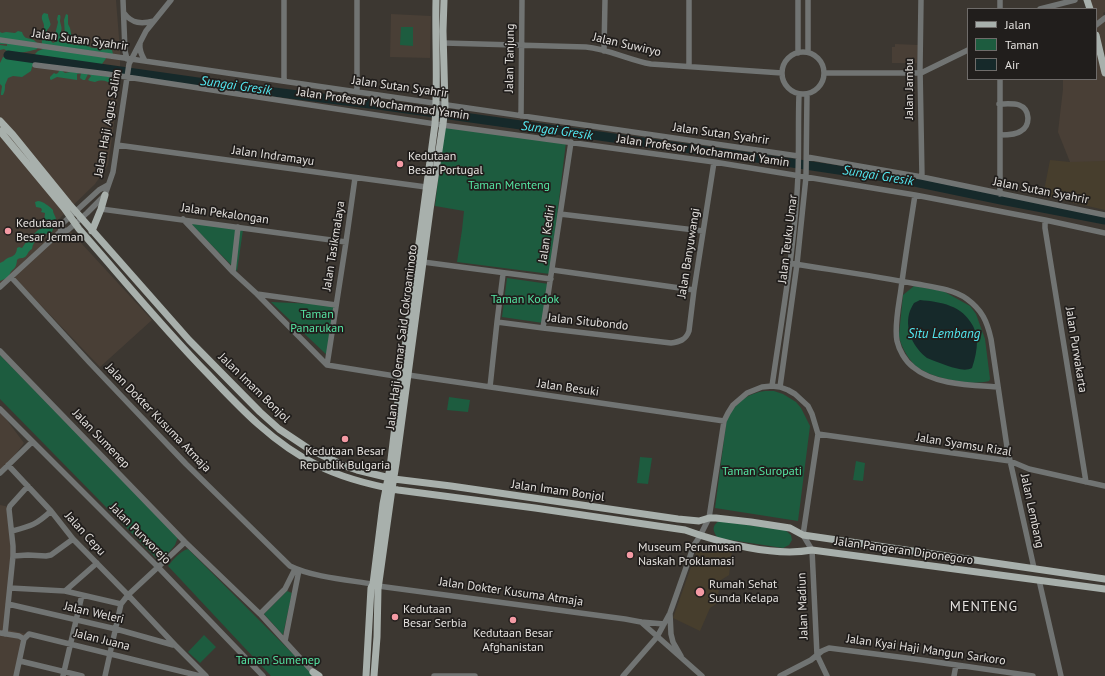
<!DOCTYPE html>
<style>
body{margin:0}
#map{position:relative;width:1105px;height:676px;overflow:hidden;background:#3c3731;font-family:"PT Sans",sans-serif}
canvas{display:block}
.legend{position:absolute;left:967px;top:8px;width:130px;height:72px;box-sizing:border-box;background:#211e1c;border:1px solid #6f6c6a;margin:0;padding:5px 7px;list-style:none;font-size:12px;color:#e4e1de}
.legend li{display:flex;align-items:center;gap:8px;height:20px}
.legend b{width:20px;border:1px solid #6f6c6a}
</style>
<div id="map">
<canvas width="1105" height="676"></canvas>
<ul class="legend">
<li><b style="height:5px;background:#a8b0ac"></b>Jalan</li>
<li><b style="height:11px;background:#1d5c3f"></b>Taman</li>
<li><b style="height:11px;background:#16292a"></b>Air</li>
</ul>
</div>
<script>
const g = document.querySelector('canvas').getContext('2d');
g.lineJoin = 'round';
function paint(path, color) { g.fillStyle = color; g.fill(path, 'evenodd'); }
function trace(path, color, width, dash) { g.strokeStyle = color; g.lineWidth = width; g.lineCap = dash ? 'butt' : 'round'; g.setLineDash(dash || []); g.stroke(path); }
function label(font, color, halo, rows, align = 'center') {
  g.font = font + ' "PT Sans",sans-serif'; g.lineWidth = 3.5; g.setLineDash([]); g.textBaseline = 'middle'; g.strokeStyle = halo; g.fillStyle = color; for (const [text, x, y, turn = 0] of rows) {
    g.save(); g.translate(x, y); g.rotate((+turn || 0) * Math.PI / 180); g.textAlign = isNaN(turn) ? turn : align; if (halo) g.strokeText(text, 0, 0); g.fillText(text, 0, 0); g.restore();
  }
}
paint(new Path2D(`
 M 0,0 L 116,0 L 120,50 L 120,82 L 108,165 L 95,184 L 59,219 L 152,320 L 100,367 L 12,275 L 0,285 Z
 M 1086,0 L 1105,0 L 1105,12 L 1103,13 L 1105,18 L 1105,161 L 1103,162 L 1070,162 L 1058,132 L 1063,89 L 1063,79 L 1096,79 L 1096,9 L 1088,9 Z
 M 391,14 L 431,16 L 430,58 L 390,57 Z
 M 895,44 L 918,45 L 917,63 L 892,63 L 892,47 L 895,47 Z
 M 0,411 L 24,443 L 0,475 Z
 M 0,505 L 10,507 L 14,556 L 5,629 L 26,634 L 16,676 L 0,676 Z`), '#493f36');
paint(new Path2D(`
 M 1050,160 L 1070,162 L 1105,161 L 1105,210 L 1043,196 Z
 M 698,547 L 732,552 L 729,575 L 721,580 L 716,604 L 710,608 L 700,631 L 673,618 Z`), '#473e2d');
paint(new Path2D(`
 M 401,27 L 413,27 L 413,46 L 400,45 Z
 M 444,127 L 566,142 L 550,274 L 457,262 L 462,230 L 464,211 L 435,206 Z
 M 189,222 L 243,230 L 237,271 Z
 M 507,278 L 549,284 L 543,323 L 502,317 Z
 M 914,286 L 943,291 L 970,306 L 976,314 L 985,339 L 990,379 L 989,381 C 970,386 937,379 920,369 C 911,364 900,346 899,335 L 903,295 Z
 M 271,302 L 337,305 L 330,358 Z
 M 0,355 L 178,537 L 175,545 L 165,557 L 157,559 L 0,399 Z
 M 765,391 L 774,391 L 783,394 L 796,402 L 801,408 L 810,426 L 798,521 L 715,508 L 727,417 C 738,402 746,394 765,391 Z
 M 449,397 L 470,400 L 468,412 L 447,410 Z
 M 640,457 L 652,458 L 648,484 L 637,483 Z
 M 856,461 L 865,463 L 863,481 L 853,480 Z
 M 719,521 L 785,530 L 791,535 L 792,540 L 789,545 L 783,548 L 718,538 C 713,532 711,526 719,521 Z
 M 188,549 L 310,671 L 312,676 L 271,676 L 168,566 C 173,560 180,551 188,549 Z
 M 287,591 L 292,593 L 283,635 L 264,614 Z
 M 204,635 L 216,647 L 200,663 L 188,652 Z`), '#1d5c3f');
paint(new Path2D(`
 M 44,13 L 48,14 C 48,19 52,24 50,26 C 49,28 48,29 47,30 L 47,37 L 53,43 L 55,42 L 56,40 C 54,34 57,28 58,22 L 57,19 L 58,15 L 60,15 C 61,17 60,19 60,21 C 61,27 63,27 60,35 L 62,38 L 64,38 L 65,37 L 64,20 L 66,14 L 68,15 L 68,24 L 70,28 L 72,38 L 70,44 L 76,45 L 81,43 L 83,44 L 85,44 L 85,38 L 87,37 L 89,38 L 88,46 C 94,50 97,47 102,48 L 104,50 L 108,49 L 112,50 L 113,54 L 107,57 L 102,64 L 98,65 L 84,62 L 78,63 L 73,61 L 70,62 L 66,61 L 61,62 L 55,60 L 48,61 L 43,58 L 37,57 L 35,54 L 38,51 L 43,49 C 40,39 44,35 44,26 C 44,22 41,20 42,16 C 42,15 43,14 44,13 Z
 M 18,31 L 22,32 C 24,38 26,38 31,39 C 35,40 37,43 39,45 L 37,49 C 28,52 12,56 4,49 L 0,50 L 0,45 L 7,46 L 7,44 L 0,44 L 0,32 L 2,33 L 6,32 L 15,33 Z
 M 12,55 C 17,54 19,56 21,60 L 25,61 L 26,58 L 33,58 L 35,59 L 36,63 L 32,67 L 31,71 L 22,77 L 13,76 L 8,78 C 7,80 6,83 5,85 C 5,89 5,91 3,95 L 1,95 L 1,93 L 2,86 L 0,84 L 0,63 L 3,57 L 9,58 Z
 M 44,62 C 50,63 55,62 62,65 C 68,62 71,65 77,66 C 80,67 84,66 87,66 C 96,68 99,70 109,67 L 117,71 L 118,73 L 109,77 L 115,81 L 118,86 L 116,93 L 114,93 L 115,89 L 114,85 C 106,81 103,79 95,82 L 90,81 L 88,80 L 91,76 L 90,75 L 88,74 L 85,80 L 83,80 L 80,78 L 81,73 L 77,74 L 77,80 L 57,77 L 51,80 L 50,79 L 50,77 L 54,73 L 56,74 L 58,73 L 59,71 L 61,70 L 65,73 L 70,72 L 43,64 Z
 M 38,201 C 43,201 50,207 53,210 C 53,214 56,216 56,220 C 56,223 53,229 52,232 C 43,234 33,239 32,249 C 27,252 28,255 25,257 C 22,259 20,257 17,260 C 16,272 11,267 9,277 L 0,281 L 0,263 L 4,261 C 9,255 16,259 17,248 L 19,247 L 22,248 L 31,235 L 34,234 L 38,230 L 43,228 L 45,213 L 41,212 L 42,210 L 41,208 L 36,207 L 35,202 Z`), '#1e744f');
paint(new Path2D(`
 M 920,300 C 941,302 962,305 973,326 C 975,330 977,336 977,341 C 977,350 975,359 972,368 C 965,372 955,368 948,366 C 941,363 933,361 927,358 C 914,348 905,331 909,314 C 910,310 912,306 914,303 Z`), '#16292a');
trace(new Path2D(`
 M 8,55 L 226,86 L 378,105 L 792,163 L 905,180 L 1001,200 L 1105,220`), '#16292a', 9);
trace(new Path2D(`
 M 123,0 L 125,51 L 127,59
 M 284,0 L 284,81
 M 798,0 L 798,53
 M 808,0 L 808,52
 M 921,0 L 920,68 L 922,177
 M 1000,9 L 1000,0
 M 1040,9 L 1075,0
 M 124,13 C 132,24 142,24 154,21
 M 1096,25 L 1105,18
 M 0,40 L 798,156
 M 444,43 L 586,47 C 608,49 629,60 651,64 L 782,73
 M 140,44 C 139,51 142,55 145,61
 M 604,51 L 605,0
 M782 73a21 21 0 1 1 42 0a21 21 0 1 1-42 0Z
 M 35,65 L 107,74 L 435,124 L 714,162 L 806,177 L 915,195 L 1045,220 L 1105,233
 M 689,66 L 689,0
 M 825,73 L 921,73 L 968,50
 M 1000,79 L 1000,194
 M 357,92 L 357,0
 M 999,104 C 1005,104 1013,103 1019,105 C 1030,109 1031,125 1021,131 C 1016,135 1006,135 1000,135
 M 521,116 L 522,0
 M 117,145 L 426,187
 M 807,157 L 922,177 L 1105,215
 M 915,195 C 910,227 905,258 901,289 C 899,304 894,326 897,341 C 899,350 905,361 913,367 C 934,385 971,385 998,387
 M 101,209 L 346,242
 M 560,214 L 703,231
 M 183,219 L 233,272 L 257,294 L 327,365 L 401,377
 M 1045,220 L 1045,228 L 1086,482
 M 60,232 L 63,223 L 99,190 L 108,185
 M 423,262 L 551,279
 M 789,263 C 832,270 874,276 917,284 C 933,287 953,289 967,299 C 982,310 987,321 991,339 L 1007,447 L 1034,568
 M 553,270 L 694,290
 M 233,272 L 238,227
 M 11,277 L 89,362 L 186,464 L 290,566 C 312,577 348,580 373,584
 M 0,287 L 60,232 L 68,230 L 87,213 L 105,195 L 113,172 L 129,64 L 146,31 L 171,0
 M 257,294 L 336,305
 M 497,322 L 543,328 L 671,343 C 679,342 686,340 689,331 L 694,290 L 714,162
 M 543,328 L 571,142
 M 0,351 L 185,542 L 260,614 L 313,672 L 314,675
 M 327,365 L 346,242 L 355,178
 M 408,375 L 724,421
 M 772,386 C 782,316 795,246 798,175 C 799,148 798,121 799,94
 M 490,387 L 497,322 L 503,274
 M 780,387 L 797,264 L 806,177 L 807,94
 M 0,409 L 158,567 L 263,676
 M 818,434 L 1010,461 L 1029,469 L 1105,486
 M 8,465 L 51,511 L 73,539 L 128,595 L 175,645 L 206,676
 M 0,473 L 32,442
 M 12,531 C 31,526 36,525 51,511
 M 13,556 L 28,555 L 46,556 L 51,555 L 73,539
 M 1039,580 L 1061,676
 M 378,586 L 625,619 L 641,622 L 664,624
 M 10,588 L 65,591 L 121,604
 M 65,591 L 97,563
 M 8,604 L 116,629 L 173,645
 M 260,614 L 285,589 L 295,569
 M 670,614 L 671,634 L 673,642 L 681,656
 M 641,622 L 702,676
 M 0,633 L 19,636 L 24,639
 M 5,634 L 13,556 L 13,546 L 9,509 L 10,506 L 28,486
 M 24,639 L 29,634 L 200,676
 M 285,641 L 299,570
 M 20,661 L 82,676
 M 16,676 L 24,639
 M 63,676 L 82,595
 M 105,676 L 121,604 L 128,595 L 185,542
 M 434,676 L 475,676
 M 623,676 L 657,637 L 670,613 L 694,545 L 700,536 L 709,518 L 724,421 L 728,413 L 733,405 L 747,393 L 762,387 L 772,386 L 780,387 L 788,390 L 795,394 L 808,406 L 812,414 L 818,434 L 803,535 L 812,550 L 817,655 L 827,676
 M 780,676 L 811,660 L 822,651 L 829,648 L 922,660 L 1033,676
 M 954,676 L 956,665`), '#717473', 5.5);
trace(new Path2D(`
 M 1087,0 L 1090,9
 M 1096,35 L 1105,73
 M 0,121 L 13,135 L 69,204 L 189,340 L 260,412 L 279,429 L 309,449 L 345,466 L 357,470 L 394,479 L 451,486 L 678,519 L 699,521 L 709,518 L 716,518 L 751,522 L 790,528 L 803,535 L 1105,579
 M 0,131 L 64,208 L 79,229 C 122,278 163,328 208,374 C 241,409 274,444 317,465 C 342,478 371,485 398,490 L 535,508 L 685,530 C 721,543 774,557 812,550 L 1105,589
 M 92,231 L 101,209 L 105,195
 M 313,672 L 319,676
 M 366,676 L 371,588 L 373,584 L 383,504 L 390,468 L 399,392 L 435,124 C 438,83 435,41 436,0
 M 374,676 L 377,637 L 378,589 L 392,489 L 396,464 L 430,210 L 443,124 L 445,106 L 443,31 L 444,0`), '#a8b0ac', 7);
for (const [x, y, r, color] of [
 [400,164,4,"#f49aa4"],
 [8,231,4,"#f49aa4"],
 [345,439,4,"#f49aa4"],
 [630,555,4,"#f49aa4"],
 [700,592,5,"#f49aa4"],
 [395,617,4,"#f49aa4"],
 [513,620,4,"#f49aa4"]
]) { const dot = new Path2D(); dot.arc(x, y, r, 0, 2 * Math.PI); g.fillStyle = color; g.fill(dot); trace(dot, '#211e1c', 1.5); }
label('12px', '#e4e1de', '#211e1c', [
 ["Jalan Sutan Syahrir",80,40,8],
 ["Jalan Suwiryo",627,45,13],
 ["Jalan Tanjung",510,58,-89],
 ["Jalan Sutan Syahrir",400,87,8],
 ["Jalan Jambu",910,89,-90],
 ["Jalan Profesor Mochammad Yamin",383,104,8],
 ["Jalan Haji Agus Salim",108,123,-80],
 ["Jalan Sutan Syahrir",721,134,8],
 ["Jalan Profesor Mochammad Yamin",703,151,8],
 ["Jalan Indramayu",273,156,8],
 ["Jalan Sutan Syahrir",1041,191,11],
 ["Jalan Pekalongan",225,214,8],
 ["Jalan Kediri",547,234,-82],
 ["Jalan Teuku Umar",788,239,-83],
 ["Jalan Tasikmalaya",334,246,-81],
 ["Jalan Banyuwangi",689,253,-81],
 ["Jalan Situbondo",588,322,6],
 ["Jalan Haji Oemar Said Cokroaminoto",402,337,-83],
 ["Jalan Purwakarta",1076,350,81],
 ["Jalan Imam Bonjol",254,388,44],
 ["Jalan Besuki",568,388,8],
 ["Jalan Dokter Kusuma Atmaja",158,418,46],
 ["Jalan Sumenep",101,439,46],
 ["Jalan Syamsu Rizal",964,445,9],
 ["Jalan Imam Bonjol",558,491,8],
 ["Jalan Lembang",1032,511,78],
 ["Jalan Cepu",85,534,48],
 ["Jalan Purworejo",140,534,45],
 ["Jalan Pangeran Diponegoro",904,551,8],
 ["Jalan Dokter Kusuma Atmaja",511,592,8],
 ["Jalan Madiun",803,606,-92],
 ["Jalan Weleri",94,613,13],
 ["Jalan Juana",102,640,14],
 ["Jalan Kyai Haji Mangun Sarkoro",926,650,8]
]);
label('12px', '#e4e1de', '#211e1c', [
 ["Kedutaan",408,157],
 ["Besar Portugal",408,171],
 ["Kedutaan",16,224],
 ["Besar Jerman",16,238],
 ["Kedutaan Besar",345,452,"center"],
 ["Republik Bulgaria",345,466,"center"],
 ["Museum Perumusan",638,548],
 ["Naskah Proklamasi",638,562],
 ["Rumah Sehat",709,585],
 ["Sunda Kelapa",709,599],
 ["Kedutaan",403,610],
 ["Besar Serbia",403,624],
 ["Kedutaan Besar",513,634,"center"],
 ["Afghanistan",513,648,"center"]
], 'left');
label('12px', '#55e5a3', '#211e1c', [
 ["Taman Menteng",509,186],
 ["Taman Kodok",525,300],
 ["Taman",317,315],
 ["Panarukan",317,329],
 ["Taman Suropati",762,472],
 ["Taman Sumenep",278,661]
]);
label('italic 13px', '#53e9f2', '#211e1c', [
 ["Sungai Gresik",236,86,8],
 ["Sungai Gresik",557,131,8],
 ["Sungai Gresik",878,176,9],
 ["Situ Lembang",944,334]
]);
g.letterSpacing = '1px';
label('14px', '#e4e1de', '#211e1c', [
 ["MENTENG",984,607]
]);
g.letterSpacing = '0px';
</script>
